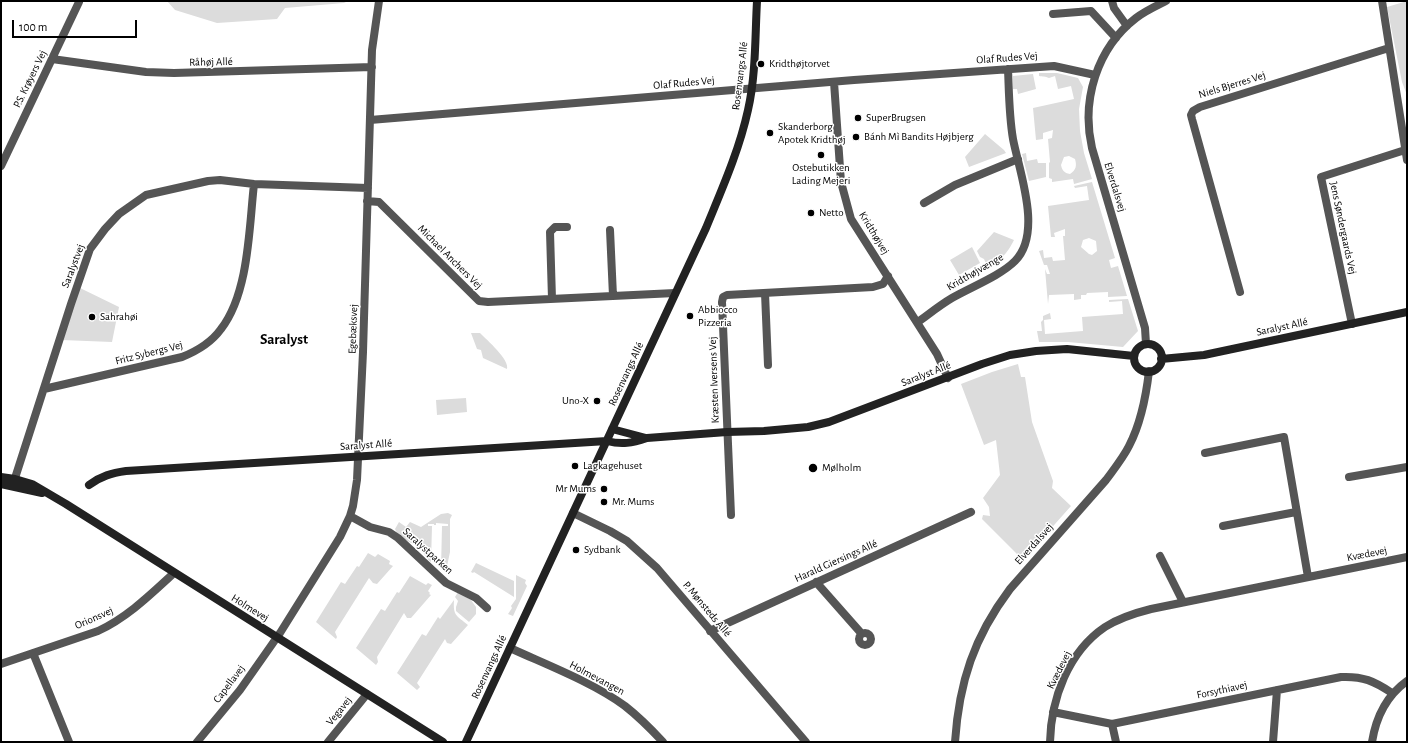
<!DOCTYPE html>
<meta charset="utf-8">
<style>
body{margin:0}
#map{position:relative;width:1408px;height:743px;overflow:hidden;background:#fff;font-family:"Alegreya Sans",sans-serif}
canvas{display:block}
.frame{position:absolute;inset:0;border:2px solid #000;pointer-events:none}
.scale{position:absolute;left:12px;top:20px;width:125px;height:18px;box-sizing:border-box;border:2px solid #000;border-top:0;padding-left:5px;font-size:12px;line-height:14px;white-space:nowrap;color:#000;-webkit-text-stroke:3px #fff;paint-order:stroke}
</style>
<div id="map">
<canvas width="1408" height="743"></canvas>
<div class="frame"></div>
<div class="scale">100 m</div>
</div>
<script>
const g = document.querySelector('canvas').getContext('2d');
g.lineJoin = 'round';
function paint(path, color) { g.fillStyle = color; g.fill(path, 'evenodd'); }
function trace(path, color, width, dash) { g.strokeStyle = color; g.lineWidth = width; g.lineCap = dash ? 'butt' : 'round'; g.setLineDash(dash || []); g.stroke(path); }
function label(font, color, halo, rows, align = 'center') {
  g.font = font + ' "Alegreya Sans",sans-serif'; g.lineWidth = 3; g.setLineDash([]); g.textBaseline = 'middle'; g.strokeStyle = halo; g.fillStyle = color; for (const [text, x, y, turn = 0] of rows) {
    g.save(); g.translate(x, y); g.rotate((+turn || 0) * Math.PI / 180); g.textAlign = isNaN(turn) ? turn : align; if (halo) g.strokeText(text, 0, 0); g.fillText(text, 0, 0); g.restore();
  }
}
paint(new Path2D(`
 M 167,1 L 348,1 L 344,3 L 285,8 L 277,19 L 217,23 L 175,10 Z
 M 1407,1 L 1407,95 L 1402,82 L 1387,7 Z
 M 1039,73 L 1057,73 L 1078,78 L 1083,87 L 1079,109 L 1080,131 L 1084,153 L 1092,179 L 1074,184 L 1073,179 L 1052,182 L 1052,179 L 1049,178 L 1049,163 L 1050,162 L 1048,139 L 1052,138 L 1053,130 L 1043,133 L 1043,139 L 1036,140 L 1033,108 L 1074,99 L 1071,86 L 1058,89 L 1055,76 L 1049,78 C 1045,76 1043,77 1039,76 ZM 1069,156 L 1075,159 C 1077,166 1076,170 1070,174 C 1064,173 1062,170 1061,165 L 1064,157 Z
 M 1033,74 L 1036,89 L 1018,94 L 1017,89 L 1013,89 L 1013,76 Z
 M 985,134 L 1004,150 L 1006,153 L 969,167 L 965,157 Z
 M 1026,153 L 1027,161 L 1037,159 L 1038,163 L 1046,163 L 1046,177 L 1029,181 L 1022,154 Z
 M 1092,182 L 1115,258 L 1109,260 L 1111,268 L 1118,266 L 1127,296 L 1108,297 L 1108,292 L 1087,293 L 1086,295 L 1081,295 L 1081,299 L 1074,300 L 1074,294 L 1049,295 L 1048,304 L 1045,269 L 1047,274 L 1050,274 L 1047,265 L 1044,265 L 1039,251 L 1043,250 L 1044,258 L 1052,257 L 1053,261 L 1065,260 L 1063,236 L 1065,236 L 1065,229 L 1054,233 L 1055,237 L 1051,237 L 1048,206 L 1089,200 L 1087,186 L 1075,188 L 1074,186 ZM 1089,238 L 1096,241 L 1097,251 L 1092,255 L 1089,254 L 1081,247 L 1083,240 Z
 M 994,232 L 1014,240 C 1007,254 1002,259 987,266 L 984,259 L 980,257 L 977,251 Z
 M 972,247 L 980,263 L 959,275 L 950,260 Z
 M 80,288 L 119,307 L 112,342 L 62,340 Z
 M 1128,299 L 1138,331 L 1123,347 L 1068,342 L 1039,342 L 1037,331 L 1042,331 L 1041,322 L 1043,320 L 1043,316 L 1050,313 L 1051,319 L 1044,320 L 1045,334 L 1083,331 L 1082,317 L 1123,314 L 1122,301 L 1109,302 L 1109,300 Z
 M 471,333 L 480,333 C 487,340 510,360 507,369 L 483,358 L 481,350 L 477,349 Z
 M 1018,364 L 1021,377 L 1025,377 L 1032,422 L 1053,481 L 1052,488 L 1071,506 L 1023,560 L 982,519 L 983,515 L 990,516 L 989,507 L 983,498 L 1000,475 L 996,440 L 984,445 L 961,384 L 992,372 Z
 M 466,398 L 467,412 L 437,415 L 436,400 Z
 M 448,513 L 452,515 L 450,519 L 450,552 L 446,571 L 441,569 L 442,526 L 448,526 L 448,524 L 436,523 L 436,525 L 434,525 L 434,524 L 428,524 L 428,526 L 432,526 L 431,562 C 425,558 425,554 421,549 C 416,542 400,542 395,529 L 399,522 L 406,527 L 410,522 L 421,527 L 441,514 Z
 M 368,553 L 375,557 L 378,554 L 390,561 L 389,564 L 393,566 L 377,584 L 373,583 L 369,578 L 335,632 L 337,637 L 336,639 L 316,622 L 341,582 L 345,584 L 357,566 L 359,567 Z
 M 476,563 L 514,581 L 514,597 L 474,572 L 473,573 L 471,572 Z
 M 516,575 L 526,580 L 525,583 L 527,586 L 513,616 L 508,614 L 512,608 L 511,606 L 516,599 Z
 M 410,576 L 426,585 L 428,583 L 432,585 L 428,591 L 430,593 L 429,594 L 431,595 L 411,618 L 407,618 L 404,613 L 377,657 L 378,662 L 376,665 L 356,648 L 381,609 L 385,611 L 397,592 L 399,593 Z
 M 458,592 L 471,600 L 476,607 L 476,614 L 469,622 L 456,611 L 456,607 L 458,601 L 455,597 Z
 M 454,600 C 453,616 456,615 468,625 L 451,644 L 447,643 L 445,639 L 417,683 L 420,687 L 417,690 L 397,673 L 422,634 L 426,636 L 438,617 L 440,619 Z`), '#dcdcdc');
trace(new Path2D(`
 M 1112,1 L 1114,8 L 1127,26
 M 1382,1 L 1407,160
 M 1053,14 L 1091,11 L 1116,38
 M 52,59 L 146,72 L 174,73 L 372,67
 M 834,82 L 841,182 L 851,219 L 937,354 L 948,378
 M 370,120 L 854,80 L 1054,66 L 1095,75
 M 1,166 L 79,2
 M 367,201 L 379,202 L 382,205 L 479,301 L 488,302 L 675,293
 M 924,203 L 955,185 L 1018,159
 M 610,230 L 613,296
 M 1240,292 L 1192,119 L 1191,115 L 1193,111 L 1200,107 L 1389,48
 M 765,293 L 768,365
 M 552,299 L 550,232 L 555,227 L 567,227
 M 918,322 C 929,314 940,305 952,298 C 971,287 1000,276 1015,261 C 1043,233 1019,171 1013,139 C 1009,116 1009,92 1008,69
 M 1352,324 L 1321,177 L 1405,150
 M 1146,344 L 1145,328 L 1092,148 C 1081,100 1097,48 1136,18 C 1145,11 1156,6 1166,1
 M 44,389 L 182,357 C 197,351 211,343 221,329 C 249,293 249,228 254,184
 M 1205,453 L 1284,437 L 1308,577
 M 1349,477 L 1407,467
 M 14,486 L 16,475 L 71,304 L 90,249 L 105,229 L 119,214 L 146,195 L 208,181 L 220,180 L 254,184 L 368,188
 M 573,513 L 610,531 L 627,541 L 657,568 L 806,742
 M 731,515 L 722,302 L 723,297 L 727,295 L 873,287 L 883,284 L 888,276
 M 350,516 L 370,527 L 389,532 L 398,538 L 446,583 L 476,598 L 487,608
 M 1223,526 L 1296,512
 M 1160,556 L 1183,602
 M 816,582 L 861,633
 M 710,631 L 971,512
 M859 639a6 6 0 1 1 12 0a6 6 0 1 1-12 0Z
 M 510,648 C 547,665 592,682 625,706 C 639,717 651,729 663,742
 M 33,653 L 69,742
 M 1,664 L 98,631 C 128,617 151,594 174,573
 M 1053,712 L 1112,724 L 1341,677 C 1363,676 1374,681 1392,693
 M 1112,724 L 1116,742
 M 197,742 L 240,690 L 280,633 L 340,537 L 350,516 L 353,506 L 357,480 L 363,352 L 372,50 L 379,1
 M 328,742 L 367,694
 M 955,742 C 959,682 974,637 1010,589 L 1106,480 C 1114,469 1123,458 1129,446 C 1141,423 1146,397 1149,371
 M 1050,742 C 1051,699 1068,652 1105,627 C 1119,618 1135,613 1151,609 L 1407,557
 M 1273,742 L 1277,690
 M 1372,742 C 1376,717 1386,696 1407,681`), '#555', 8);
trace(new Path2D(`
 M1134 358a14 14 0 1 1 28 0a14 14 0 1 1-28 0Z
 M 1161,359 L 1204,355 L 1407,312
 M 612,429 L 646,438
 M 1,477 L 15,479 L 32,484 L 66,504 L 443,742
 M 1,484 L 42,493
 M 89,485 C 101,476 112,473 126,471 L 607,441 C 622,445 632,443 647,438 L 727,432 L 764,431 L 808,427 L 829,422 L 982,364 L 1010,355 L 1036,351 L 1067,349 L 1134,356
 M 466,742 L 706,228 C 722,189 739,151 748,110 C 756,75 755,37 757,1`), '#222', 8);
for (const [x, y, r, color] of [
 [761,64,4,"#000"],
 [858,118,4,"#000"],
 [770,133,4,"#000"],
 [856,137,4,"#000"],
 [821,155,4,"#000"],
 [811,213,4,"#000"],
 [690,316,4,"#000"],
 [92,317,4,"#000"],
 [597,401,4,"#000"],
 [575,466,4,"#000"],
 [813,468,5,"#000"],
 [604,489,4,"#000"],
 [604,502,4,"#000"],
 [576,550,4,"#000"]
]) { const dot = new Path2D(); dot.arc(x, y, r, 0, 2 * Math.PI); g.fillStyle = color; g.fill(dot); trace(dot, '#fff', 1.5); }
label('11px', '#000', '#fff', [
 ["Olaf Rudes Vej",1007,58,-4],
 ["Råhøj Allé",211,62,-1],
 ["Rosenvangs Allé",740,76,-83],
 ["P.S. Krøyers Vej",30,79,-64],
 ["Olaf Rudes Vej",684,83,-5],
 ["Niels Bjerres Vej",1232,85,-17],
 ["Elverdalsvej",1115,187,73],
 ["Jens Søndergaards Vej",1343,228,78],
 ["Kridthøjvej",874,233,59],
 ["Michael Anchers Vej",450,257,45],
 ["Saralystvej",73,266,-69],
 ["Kridthøjvænge",975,272,-30],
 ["Saralyst Allé",1282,327,-12],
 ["Egebæksvej",353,329,-88],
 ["Fritz Sybergs Vej",149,353,-14],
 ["Rosenvangs Allé",626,374,-65],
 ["Saralyst Allé",926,374,-21],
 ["Kræsten Iversens Vej",714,380,-92],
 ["Saralyst Allé",366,445,-4],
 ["Elverdalsvej",1034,544,-48],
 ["Saralystparken",428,551,42],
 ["Kvædevej",1367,554,-11],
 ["Harald Giersings Allé",836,561,-24],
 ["Holmevej",250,608,32],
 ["P. Mønsteds Allé",707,609,50],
 ["Orionsvej",94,618,-24],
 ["Rosenvangs Allé",489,667,-65],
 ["Kvædevej",1059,670,-63],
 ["Holmevangen",597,678,28],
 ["Capellavej",229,684,-53],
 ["Forsythiavej",1222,690,-12],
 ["Vegavej",339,711,-51]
]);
label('11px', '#000', '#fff', [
 ["Kridthøjtorvet",769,64],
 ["SuperBrugsen",866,118],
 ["Skanderborg",778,127],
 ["Apotek Kridthøj",778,140],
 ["Bánh Mì Bandits Højbjerg",864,137],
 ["Ostebutikken",821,168,"center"],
 ["Lading Mejeri",821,181,"center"],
 ["Netto",819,213],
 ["Abbiocco",698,310],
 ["Pizzeria",698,323],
 ["Sahrahøi",100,317],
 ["Uno-X",589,401,"right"],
 ["Lagkagehuset",583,466],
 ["Mølholm",822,468],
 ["Mr Mums",596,489,"right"],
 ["Mr. Mums",612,502],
 ["Sydbank",584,550]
], 'left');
label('bold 15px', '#000', '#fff', [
 ["Saralyst",284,339]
]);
</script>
